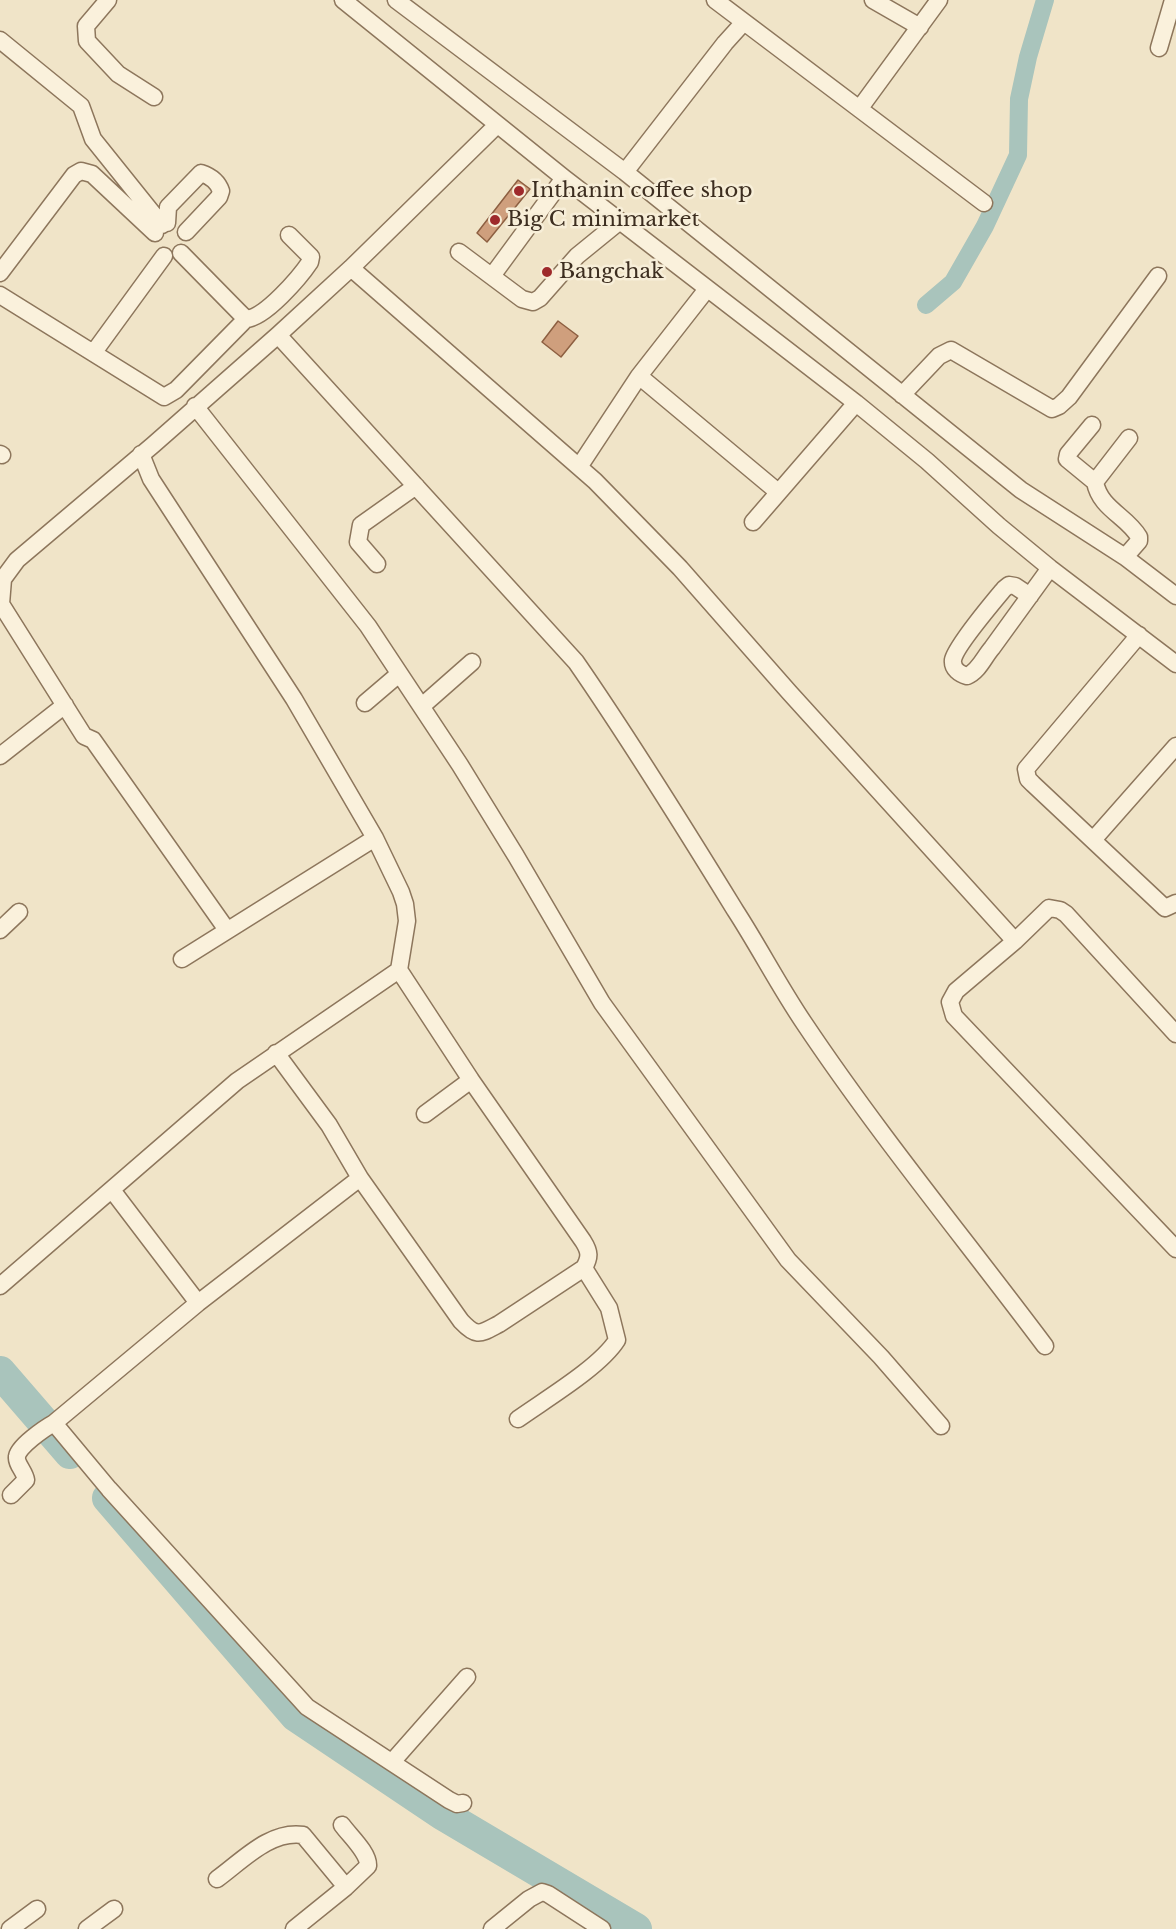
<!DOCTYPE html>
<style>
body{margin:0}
canvas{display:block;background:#f0e4c8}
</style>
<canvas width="1176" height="1929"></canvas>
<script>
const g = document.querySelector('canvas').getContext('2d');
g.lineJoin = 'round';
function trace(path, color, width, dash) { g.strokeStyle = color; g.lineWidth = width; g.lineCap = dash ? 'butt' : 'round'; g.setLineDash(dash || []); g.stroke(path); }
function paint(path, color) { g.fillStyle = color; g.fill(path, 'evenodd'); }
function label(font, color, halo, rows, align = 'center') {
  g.font = font + ' "Libre Baskerville",serif'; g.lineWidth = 5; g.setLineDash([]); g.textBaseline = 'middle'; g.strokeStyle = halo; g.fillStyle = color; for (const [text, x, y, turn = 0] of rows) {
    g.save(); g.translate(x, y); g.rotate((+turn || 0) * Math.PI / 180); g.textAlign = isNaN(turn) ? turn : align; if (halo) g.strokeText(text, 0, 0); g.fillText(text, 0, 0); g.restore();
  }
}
trace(new Path2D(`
 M 926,305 L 953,282 L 985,226 L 1018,155 L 1019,99 L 1028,57 L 1045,0`), '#a9c4bc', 18);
trace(new Path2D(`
 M 0,1372 L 70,1453
 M 108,1498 L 296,1716 L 442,1814 L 636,1929`), '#a9c4bc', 32);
const building = new Path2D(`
 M 518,180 L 530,189 L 487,242 L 477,233 Z
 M 558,321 L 578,336 L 561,357 L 542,342 Z`);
paint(building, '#cf9f7d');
trace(building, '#8d5f41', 1.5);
const minor = new Path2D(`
 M 108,0 L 86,26 L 87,41 L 118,74 L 154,97
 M 343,0 L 564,178 L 856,403 L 927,461 L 999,526 L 1050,568 L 1176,664
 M 396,0 L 625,172 L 1021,490 L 1125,557 L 1176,596
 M 715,0 L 984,203
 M 873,0 L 920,27
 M 0,40 L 81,106 L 93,139 L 162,225
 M 1159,48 L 1173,0
 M 860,108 L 939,0
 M 625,172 L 725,43 L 744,22
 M 167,223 L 168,207 L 201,173 C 210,176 218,182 221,191 L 219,197 L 186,232
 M 459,252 L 522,299 L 533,302 L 540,298 L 577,256 L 620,221
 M 181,253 L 238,311 L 246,319 C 265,318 300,277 310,262 L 311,257 L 289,235
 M 351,268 L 595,481 L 680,568 L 789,692 L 1015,941
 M 0,273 L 74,175 L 81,171 L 92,174 L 155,233
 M 492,276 L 564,178
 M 0,295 L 164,397 L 176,390 L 246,319
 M 278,335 L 576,662 C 632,743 684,827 735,910 C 759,947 779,986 804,1023 C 879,1135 964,1238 1045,1346
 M 94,352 L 164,256
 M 639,376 L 778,492
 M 902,395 L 939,356 L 951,350 L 1052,409 L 1059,406 L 1069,397 L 1158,276
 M 195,406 L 368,626 L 460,765 L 516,856 L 602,1003 L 788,1260 L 881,1357 L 941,1426
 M 1092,425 L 1068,454 L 1067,459 L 1095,482
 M 0,454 L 2,455
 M 579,467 L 639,376 L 707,289
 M 753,522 L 856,403
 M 1125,557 L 1139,541 L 1139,537 C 1127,516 1100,509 1095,482 L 1129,438
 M 377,564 L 358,542 L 361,525 L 416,486
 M 1030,596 L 1015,586 L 1009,585 L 1004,589 C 994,601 955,647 953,660 C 952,669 960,674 967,676 C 979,671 984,657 992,648 L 1050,568
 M 1139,635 L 1026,769 L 1028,779 L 1033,784 L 1165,908 L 1176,903
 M 365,703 L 399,674
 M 422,706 L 472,662
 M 0,756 L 65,705
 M 1093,840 L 1176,746
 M 0,930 L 19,912
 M 227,930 L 93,740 L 84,736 L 1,604 L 3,579 L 17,560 L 153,445 L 278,335 L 351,268 L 497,125
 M 182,959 L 375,838
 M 1176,1034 L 1066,914 L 1060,910 L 1049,908 L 1015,941 L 956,991 L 950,1002 L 954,1016 L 1176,1249
 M 425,1114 L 471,1080
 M 360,1178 L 461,1321 C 477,1338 480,1334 499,1324 L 584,1268 C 590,1257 590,1252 583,1241 L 471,1080 L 399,970
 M 112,1190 L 198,1303
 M 0,1286 L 237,1081 L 399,970 L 407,921 L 405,904 L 401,892 L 375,838 L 294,699 L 151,479 L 141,454
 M 518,1419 C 546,1399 600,1367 617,1340 L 609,1308 L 584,1268
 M 54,1423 L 109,1489 L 307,1707 L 449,1800 L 457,1804 L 463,1803
 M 11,1495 L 26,1480 C 25,1472 16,1464 17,1457 C 17,1447 45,1428 54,1423 L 198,1303 L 360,1178 L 329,1125 L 276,1053
 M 392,1762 L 467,1677
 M 217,1879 C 242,1861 270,1830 303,1835 L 346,1887
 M 10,1929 L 37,1909
 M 87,1929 L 114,1909
 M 294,1929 L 346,1887 L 368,1866 C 369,1853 350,1836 342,1825
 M 492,1929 L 529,1899 L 542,1892 L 548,1894 L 602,1929`);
trace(minor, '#8d765c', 19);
trace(minor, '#faf1dc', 16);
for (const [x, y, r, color] of [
 [519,191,6,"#9e2a2b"],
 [495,220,6,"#9e2a2b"],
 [547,272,6,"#9e2a2b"]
]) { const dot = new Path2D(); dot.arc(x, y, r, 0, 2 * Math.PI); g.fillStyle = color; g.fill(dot); trace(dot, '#f7eed8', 2); }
label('21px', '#3d2e20', '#f7eed8', [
 ["Inthanin coffee shop",531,191],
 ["Big C minimarket",507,220],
 ["Bangchak",559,272]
], 'left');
</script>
